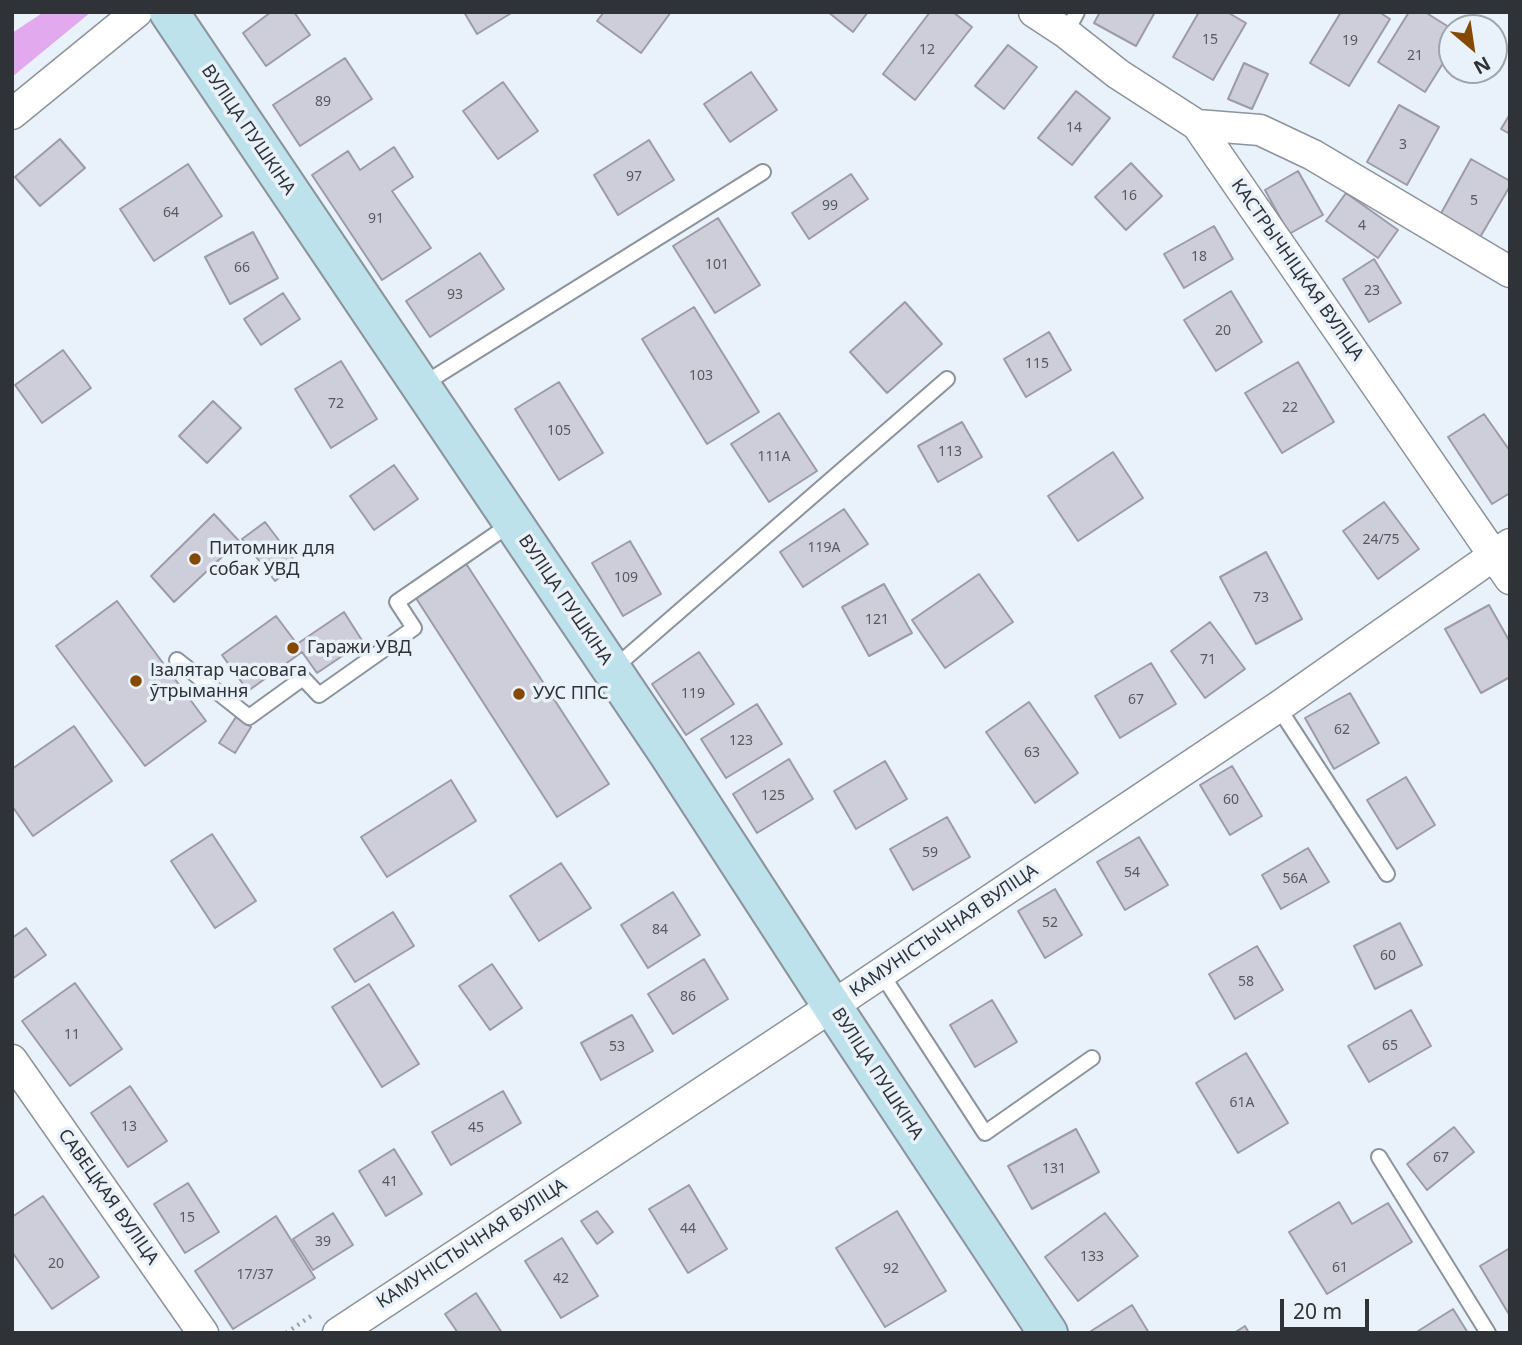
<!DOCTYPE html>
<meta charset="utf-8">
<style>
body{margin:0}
#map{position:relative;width:1522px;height:1345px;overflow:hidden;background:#e9f1fb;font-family:"Noto Sans",sans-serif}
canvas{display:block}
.frame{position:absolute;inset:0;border:14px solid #2f3236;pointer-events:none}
.north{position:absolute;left:1438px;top:14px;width:70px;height:70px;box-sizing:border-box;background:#e9f1fb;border:2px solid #9fa5ac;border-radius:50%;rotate:151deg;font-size:19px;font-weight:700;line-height:28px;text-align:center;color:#2f3236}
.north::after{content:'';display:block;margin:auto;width:24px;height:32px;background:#854a01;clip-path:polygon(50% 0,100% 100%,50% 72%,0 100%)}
.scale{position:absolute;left:1280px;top:1299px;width:89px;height:32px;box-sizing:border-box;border:4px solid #2f3236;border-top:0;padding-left:9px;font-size:21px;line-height:24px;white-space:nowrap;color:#2f3236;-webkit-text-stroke:5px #e9f1fb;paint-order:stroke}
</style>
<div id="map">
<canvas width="1522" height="1345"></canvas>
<div class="frame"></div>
<div class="north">N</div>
<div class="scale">20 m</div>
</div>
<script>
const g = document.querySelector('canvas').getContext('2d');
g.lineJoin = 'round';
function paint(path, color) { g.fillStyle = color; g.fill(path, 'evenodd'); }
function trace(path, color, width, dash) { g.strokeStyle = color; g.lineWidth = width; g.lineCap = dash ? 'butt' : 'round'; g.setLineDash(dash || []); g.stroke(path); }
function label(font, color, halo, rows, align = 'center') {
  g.font = font + ' "Noto Sans",sans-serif'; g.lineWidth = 7; g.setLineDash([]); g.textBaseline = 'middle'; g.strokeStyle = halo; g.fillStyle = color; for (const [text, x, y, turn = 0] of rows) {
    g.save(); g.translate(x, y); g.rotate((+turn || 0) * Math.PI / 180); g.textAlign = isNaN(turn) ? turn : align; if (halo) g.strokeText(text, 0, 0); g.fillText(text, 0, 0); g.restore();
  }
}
paint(new Path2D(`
 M 44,12 L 91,12 L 12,77 L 12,33 Z`), '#e2a9ee');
const building = new Path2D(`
 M 271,12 L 294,12 L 310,35 L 266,66 L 243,33 Z
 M 464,12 L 513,12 L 477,34 Z
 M 604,12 L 671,12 L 641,53 L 597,21 Z
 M 828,12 L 868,12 L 853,32 Z
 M 930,12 L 953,12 L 972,27 L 915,100 L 883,74 Z
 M 1100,12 L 1155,12 L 1136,46 L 1094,23 Z
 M 1199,12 L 1227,12 L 1246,23 L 1213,80 L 1173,57 Z
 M 1341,12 L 1379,12 L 1390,19 L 1349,86 L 1310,63 Z
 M 1409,12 L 1425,12 L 1452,29 L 1452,49 L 1425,92 L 1378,62 Z
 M 1008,45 L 1037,67 L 1004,109 L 975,86 Z
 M 345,58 L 372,99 L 300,146 L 273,105 Z
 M 1244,63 L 1268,74 L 1252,109 L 1228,99 Z
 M 751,72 L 777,110 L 730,142 L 704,104 Z
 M 503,82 L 538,131 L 498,159 L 463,111 Z
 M 1076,91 L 1110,118 L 1072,165 L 1038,138 Z
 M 1399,105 L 1439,127 L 1407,185 L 1367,162 Z
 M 1510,114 L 1510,134 L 1501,129 Z
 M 60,139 L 85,168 L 40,206 L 15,177 Z
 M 649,140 L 674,180 L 618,215 L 594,175 Z
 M 394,147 L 413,177 L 392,191 L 431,248 L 382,280 L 312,175 L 348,151 L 360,170 Z
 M 1471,159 L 1510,181 L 1510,186 L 1479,239 L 1439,217 Z
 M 1131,163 L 1162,196 L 1126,230 L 1095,197 Z
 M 188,164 L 222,216 L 154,261 L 120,209 Z
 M 1298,171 L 1323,215 L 1289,234 L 1265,190 Z
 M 851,174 L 868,199 L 809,239 L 792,213 Z
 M 1346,193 L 1398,230 L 1378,258 L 1326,221 Z
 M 718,218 L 760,285 L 715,313 L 673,246 Z
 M 1214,226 L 1233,259 L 1184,288 L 1164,254 Z
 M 253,232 L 278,278 L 230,304 L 205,257 Z
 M 480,253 L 504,289 L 430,337 L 406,301 Z
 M 1374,259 L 1401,303 L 1369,322 L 1343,279 Z
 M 1231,291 L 1262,342 L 1216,371 L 1184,320 Z
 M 283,293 L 300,319 L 261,345 L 244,319 Z
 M 905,302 L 942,344 L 887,393 L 850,352 Z
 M 694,307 L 759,412 L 707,444 L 642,339 Z
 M 1049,332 L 1071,370 L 1026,397 L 1004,359 Z
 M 63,350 L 91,388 L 42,423 L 15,385 Z
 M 341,361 L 377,419 L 331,448 L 295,389 Z
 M 1298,362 L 1334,422 L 1282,453 L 1245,393 Z
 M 559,382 L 603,453 L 559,480 L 515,409 Z
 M 213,401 L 241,428 L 207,463 L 179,436 Z
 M 779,413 L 817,471 L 769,502 L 731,444 Z
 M 1484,414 L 1510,451 L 1510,493 L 1492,504 L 1448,437 Z
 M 962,422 L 982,457 L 938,482 L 918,446 Z
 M 1113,452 L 1143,498 L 1078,541 L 1048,496 Z
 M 394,465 L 418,499 L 374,530 L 350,496 Z
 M 1384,502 L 1419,549 L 1378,579 L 1343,531 Z
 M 844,509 L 868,544 L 803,587 L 780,552 Z
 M 214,514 L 239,541 L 174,602 L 151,576 Z
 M 265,522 L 297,564 L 275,581 L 242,539 Z
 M 630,541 L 661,594 L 623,616 L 592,563 Z
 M 1266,552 L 1302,619 L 1256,644 L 1220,577 Z
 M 465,562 L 609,784 L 557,817 L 414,595 Z
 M 979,574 L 1013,622 L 945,668 L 912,620 Z
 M 884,584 L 912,633 L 869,656 L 842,607 Z
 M 117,601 L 206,721 L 145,766 L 56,646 Z
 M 1489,605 L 1510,642 L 1510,677 L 1481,693 L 1445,629 Z
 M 344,612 L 363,642 L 317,673 L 302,652 L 248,691 L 222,655 L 276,616 L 297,644 Z
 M 1210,622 L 1245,669 L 1205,698 L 1171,651 Z
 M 699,652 L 734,704 L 686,735 L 652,684 Z
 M 1151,663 L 1176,704 L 1120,738 L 1095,696 Z
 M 1350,693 L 1379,743 L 1334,769 L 1305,718 Z
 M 1029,702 L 1078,773 L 1035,803 L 986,732 Z
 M 757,704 L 782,744 L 726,778 L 701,739 Z
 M 236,717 L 251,727 L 235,753 L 219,743 Z
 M 74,726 L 112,781 L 33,836 L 12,806 L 12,769 Z
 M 789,759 L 813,799 L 757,833 L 733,794 Z
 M 885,761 L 907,799 L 856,829 L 834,791 Z
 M 1232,766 L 1262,816 L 1230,835 L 1200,785 Z
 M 1406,777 L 1435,825 L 1397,849 L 1367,800 Z
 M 451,780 L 476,821 L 387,877 L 361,837 Z
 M 947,817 L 970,857 L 913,890 L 890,849 Z
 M 212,834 L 256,901 L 215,928 L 171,861 Z
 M 1139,837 L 1168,885 L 1125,910 L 1097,862 Z
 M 1308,848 L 1329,882 L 1281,909 L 1262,875 Z
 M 561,863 L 591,908 L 539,941 L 510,896 Z
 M 1055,889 L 1082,935 L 1045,958 L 1018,911 Z
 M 673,892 L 700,935 L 648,968 L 621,925 Z
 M 393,912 L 414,946 L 355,982 L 334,949 Z
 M 1400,923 L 1422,965 L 1375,989 L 1354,946 Z
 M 26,928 L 46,955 L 12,979 L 12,938 Z
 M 1257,946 L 1283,990 L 1235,1019 L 1209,974 Z
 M 704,959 L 728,999 L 673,1034 L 648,994 Z
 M 492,964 L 522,1008 L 490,1030 L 459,986 Z
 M 75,983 L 122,1049 L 70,1086 L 22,1021 Z
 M 369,984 L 419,1064 L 382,1087 L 332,1007 Z
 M 992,1000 L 1017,1042 L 975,1067 L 950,1025 Z
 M 1411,1010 L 1431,1046 L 1369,1082 L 1348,1046 Z
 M 632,1015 L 653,1051 L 601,1080 L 581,1043 Z
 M 1246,1053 L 1288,1123 L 1238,1153 L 1196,1083 Z
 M 130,1086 L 167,1141 L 128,1167 L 91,1113 Z
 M 503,1091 L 521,1123 L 451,1165 L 432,1132 Z
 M 1454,1127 L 1474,1152 L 1427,1190 L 1407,1164 Z
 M 1076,1129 L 1099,1172 L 1032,1209 L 1008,1166 Z
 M 394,1149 L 422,1194 L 386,1216 L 359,1171 Z
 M 188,1183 L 219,1232 L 185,1253 L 154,1204 Z
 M 689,1185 L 727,1249 L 688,1273 L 649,1209 Z
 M 43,1196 L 99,1277 L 52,1309 L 12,1252 L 12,1217 Z
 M 1339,1202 L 1352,1224 L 1388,1203 L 1412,1242 L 1327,1294 L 1289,1232 Z
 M 597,1211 L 613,1232 L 597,1244 L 581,1221 Z
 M 897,1211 L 946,1291 L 885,1327 L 836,1248 Z
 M 333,1213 L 353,1245 L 313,1270 L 293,1239 Z
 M 1105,1213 L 1138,1256 L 1078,1301 L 1045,1257 Z
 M 276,1216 L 315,1278 L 233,1329 L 195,1271 Z
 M 562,1238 L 598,1296 L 561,1318 L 525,1261 Z
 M 1510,1248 L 1510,1316 L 1480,1266 Z
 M 476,1293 L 502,1333 L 458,1333 L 445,1314 Z
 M 1132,1305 L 1149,1333 L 1088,1333 Z
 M 1453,1309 L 1468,1333 L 1415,1333 Z
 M 1245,1326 L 1249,1333 L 1234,1333 Z`);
paint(building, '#ceceda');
trace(building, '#9c9ba6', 2);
const lane = new Path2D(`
 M 1066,33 L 1077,12
 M 422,385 L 763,172
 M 177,660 L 249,717 L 303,678 L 319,695 L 414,628 L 397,602 L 512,523
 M 613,669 L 947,379
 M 1278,707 L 1387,874
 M 881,973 L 985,1133 L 1092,1058
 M 1379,1157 L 1488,1333`);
const street = new Path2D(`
 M 1034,12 L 1066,33 L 1118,74 L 1197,125 L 1510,579
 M 12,114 L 137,12
 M 1197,125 L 1260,130 L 1313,155 L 1510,272
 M 12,1060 L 203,1333
 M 338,1333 L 798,1029 L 1278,707 L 1510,544`);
const secondary = new Path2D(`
 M 169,12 L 668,753 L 832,1006 L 1048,1333`);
trace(lane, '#8c939d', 18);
trace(street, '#8c939d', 33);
trace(secondary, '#8c939d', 42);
trace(new Path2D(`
 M 286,1333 L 314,1314`), '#999fa6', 4.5, [2, 5]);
trace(lane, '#fff', 14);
trace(street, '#fff', 30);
trace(secondary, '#bde2ec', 38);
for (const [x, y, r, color] of [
 [195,559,7,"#854a01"],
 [293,648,7,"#854a01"],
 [136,681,7,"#854a01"],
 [519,694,7,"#854a01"]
]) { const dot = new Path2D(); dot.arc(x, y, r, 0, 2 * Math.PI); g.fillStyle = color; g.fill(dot); trace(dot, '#e9f1fb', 2.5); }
label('14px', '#57595f', null, [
 ["15",1210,40],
 ["19",1350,41],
 ["12",927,50],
 ["21",1415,56],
 ["89",323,102],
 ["14",1074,128],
 ["3",1403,145],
 ["97",634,177],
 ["16",1129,196],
 ["5",1474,201],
 ["99",830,206],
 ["64",171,213],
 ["91",376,219],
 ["4",1362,226],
 ["18",1199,257],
 ["101",717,265],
 ["66",242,268],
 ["23",1372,291],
 ["93",455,295],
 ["20",1223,331],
 ["115",1037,364],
 ["103",701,376],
 ["72",336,404],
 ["22",1290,408],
 ["105",559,431],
 ["113",950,452],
 ["111А",774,457],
 ["24/75",1381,540],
 ["119А",824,548],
 ["109",626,578],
 ["73",1261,598],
 ["121",877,620],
 ["71",1208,660],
 ["119",693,694],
 ["67",1136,700],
 ["62",1342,730],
 ["123",741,741],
 ["63",1032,753],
 ["125",773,796],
 ["60",1231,800],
 ["59",930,853],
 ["54",1132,873],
 ["56А",1295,879],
 ["52",1050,923],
 ["84",660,930],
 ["60",1388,956],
 ["58",1246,982],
 ["86",688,997],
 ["11",72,1035],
 ["65",1390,1046],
 ["53",617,1047],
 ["61А",1242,1103],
 ["13",129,1127],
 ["45",476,1128],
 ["67",1441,1158],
 ["131",1054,1169],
 ["41",390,1182],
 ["15",187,1218],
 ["44",688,1229],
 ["39",323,1242],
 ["133",1092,1257],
 ["20",56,1264],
 ["61",1340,1268],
 ["92",891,1269],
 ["17/37",255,1275],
 ["42",561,1279]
]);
label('18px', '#2f3236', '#e9f1fb', [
 ["ВУЛІЦА ПУШКІНА",248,130,56],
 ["КАСТРЫЧНІЦКАЯ ВУЛІЦА",1297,270,55],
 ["ВУЛІЦА ПУШКІНА",565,600,56],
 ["КАМУНІСТЫЧНАЯ ВУЛІЦА",944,931,-34],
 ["ВУЛІЦА ПУШКІНА",877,1074,57],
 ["САВЕЦКАЯ ВУЛІЦА",108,1197,55],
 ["КАМУНІСТЫЧНАЯ ВУЛІЦА",472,1244,-33]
]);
label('18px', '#2f3236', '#e9f1fb', [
 ["Питомник для",209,549],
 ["собак УВД",209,570],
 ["Гаражи УВД",307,648],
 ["Ізалятар часовага",150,671],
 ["ўтрымання",150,692],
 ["УУС ППС",533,694]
], 'left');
</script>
